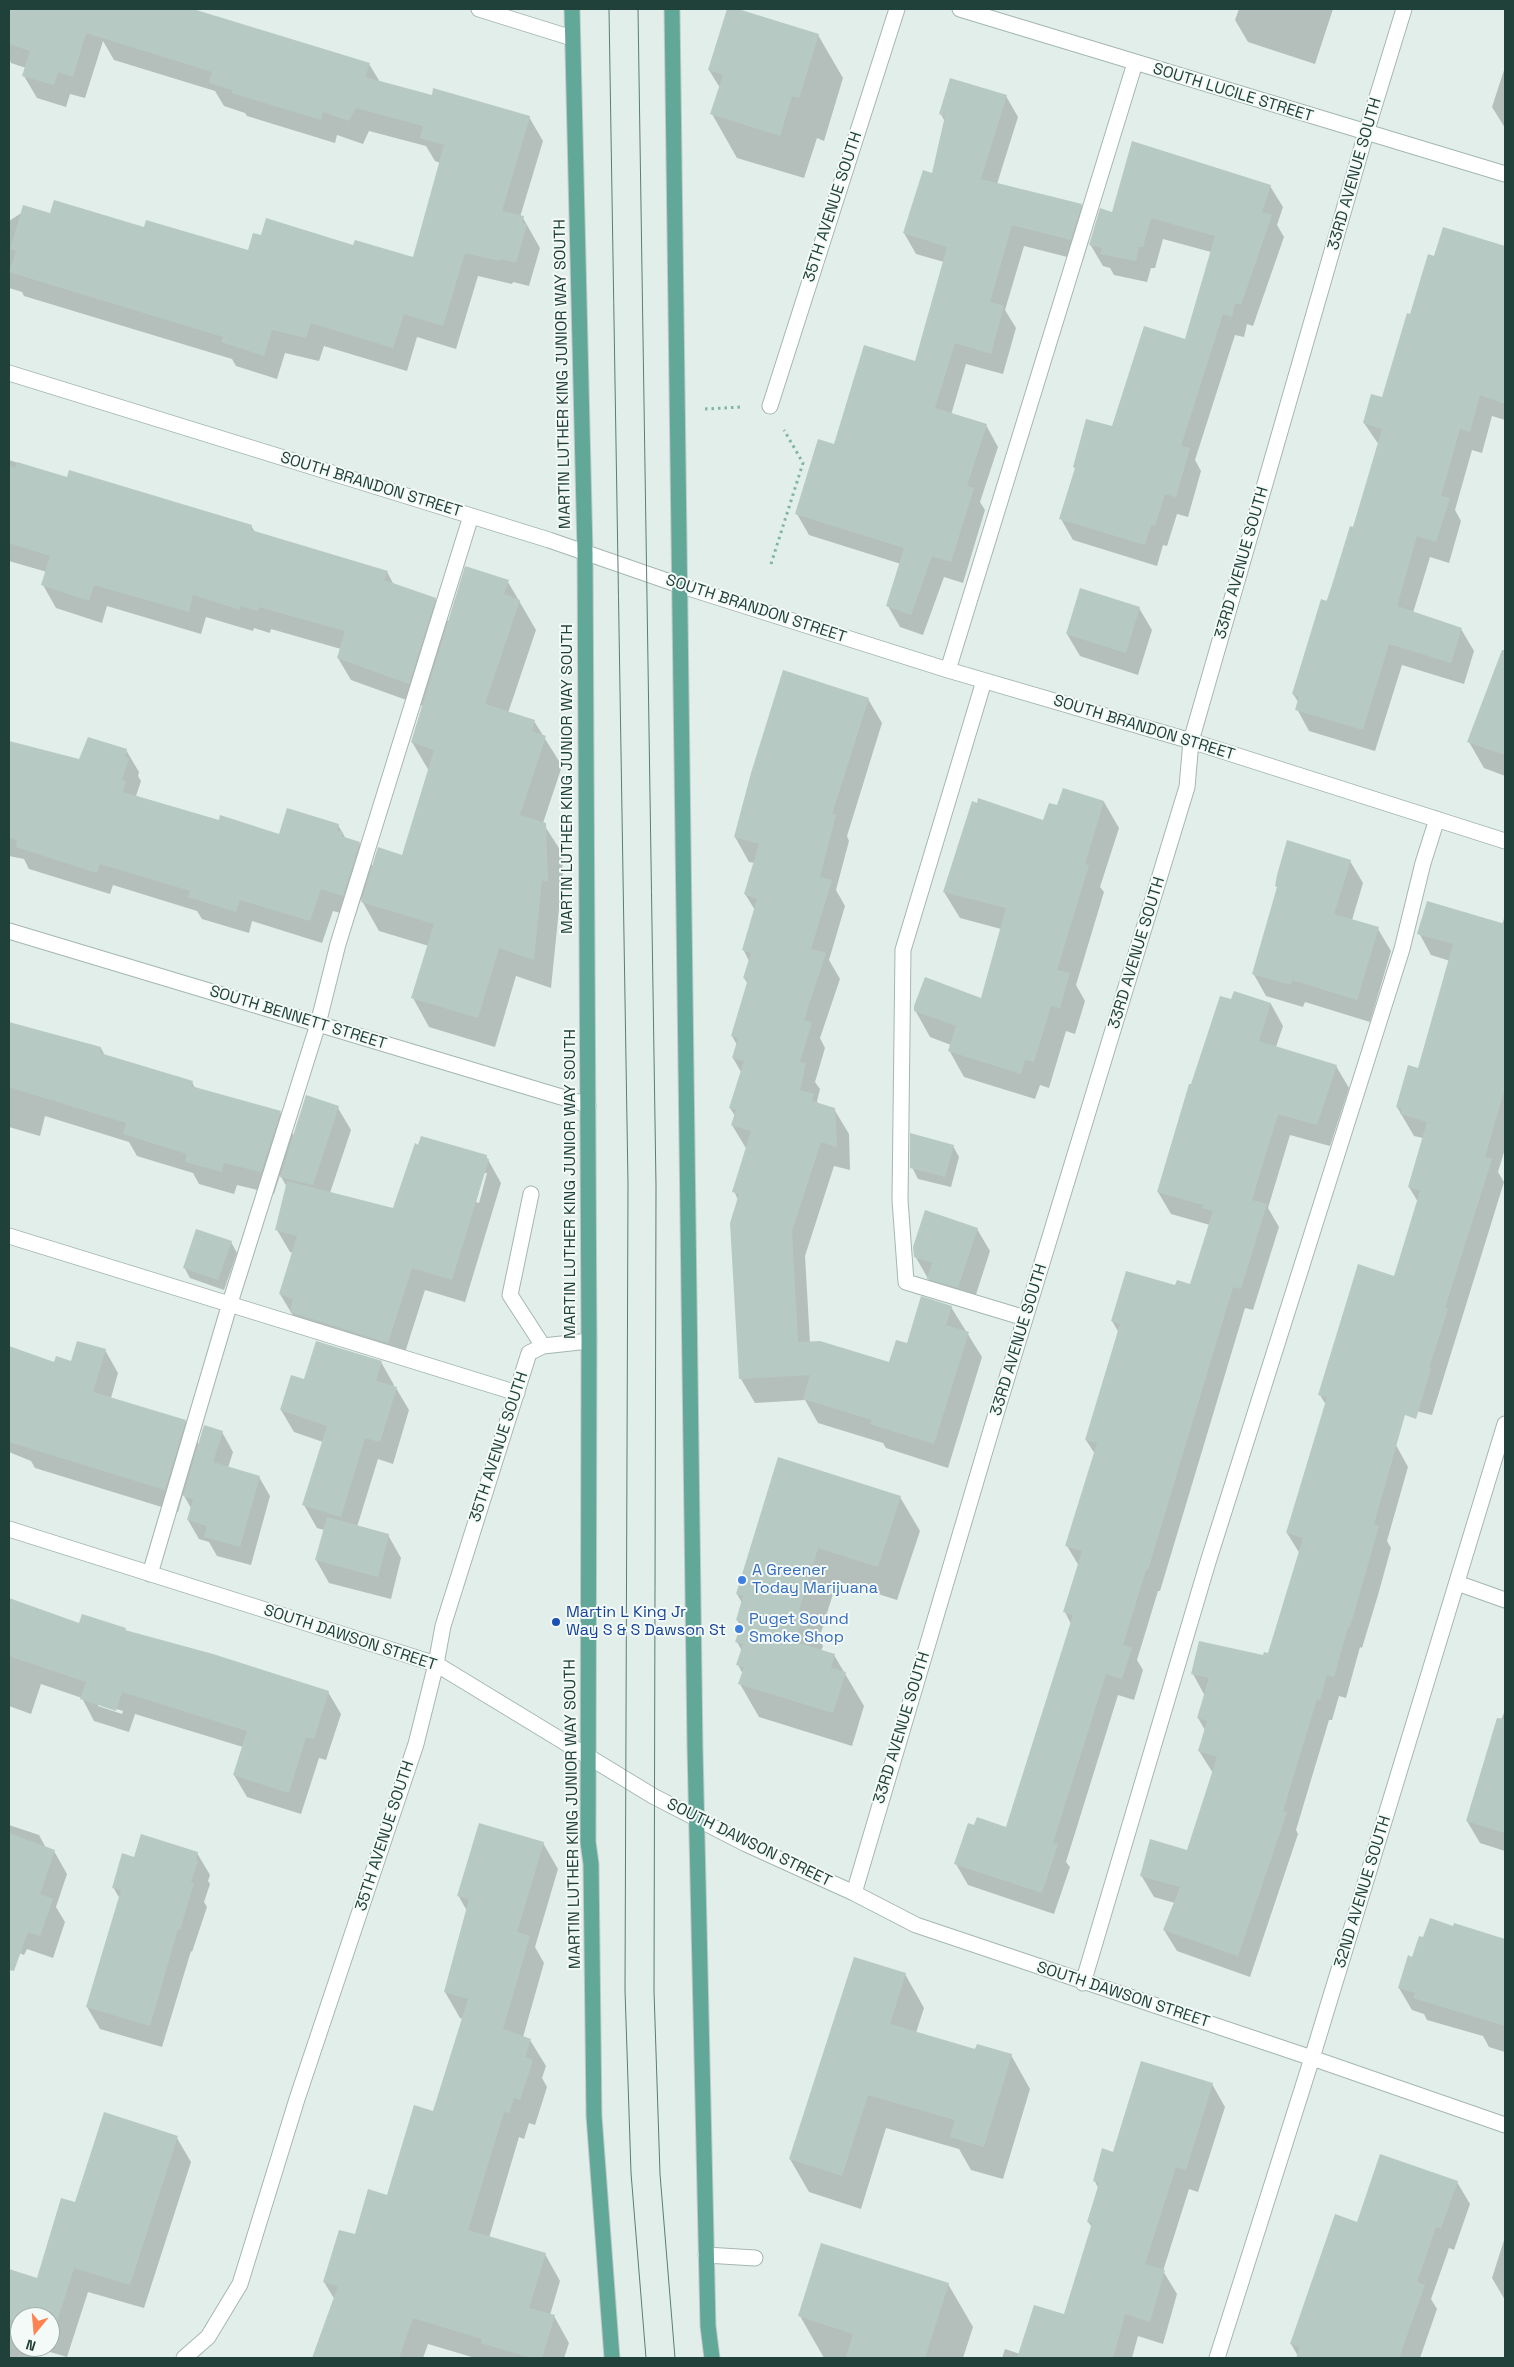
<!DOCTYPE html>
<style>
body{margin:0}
#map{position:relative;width:1514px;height:2367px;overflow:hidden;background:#e2eee9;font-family:"Space Grotesk",sans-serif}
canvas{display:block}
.frame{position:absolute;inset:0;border:10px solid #20413a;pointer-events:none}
.north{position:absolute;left:10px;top:2307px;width:50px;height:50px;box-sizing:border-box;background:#f4faf7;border:1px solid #9fb0ab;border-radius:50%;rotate:197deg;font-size:14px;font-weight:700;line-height:20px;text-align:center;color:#20413a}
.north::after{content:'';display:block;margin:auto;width:18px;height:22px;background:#ff8350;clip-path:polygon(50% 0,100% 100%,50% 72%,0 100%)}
</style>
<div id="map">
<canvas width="1514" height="2367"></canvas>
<div class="frame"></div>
<div class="north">N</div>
</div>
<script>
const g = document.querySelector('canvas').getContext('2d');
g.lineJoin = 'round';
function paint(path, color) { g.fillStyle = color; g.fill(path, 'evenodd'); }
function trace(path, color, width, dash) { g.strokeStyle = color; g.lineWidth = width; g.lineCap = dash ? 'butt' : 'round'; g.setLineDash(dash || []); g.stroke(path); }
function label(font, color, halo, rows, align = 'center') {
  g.font = font + ' "Space Grotesk",sans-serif'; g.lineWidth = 4; g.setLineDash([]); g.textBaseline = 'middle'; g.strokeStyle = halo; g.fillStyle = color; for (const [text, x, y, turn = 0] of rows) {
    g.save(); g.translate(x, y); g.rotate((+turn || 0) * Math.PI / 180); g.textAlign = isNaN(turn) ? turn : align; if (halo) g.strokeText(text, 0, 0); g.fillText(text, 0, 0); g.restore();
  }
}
paint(new Path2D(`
 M 9,9 L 94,9 L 104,25 L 109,9 L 188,9 L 369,64 L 380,82 L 433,97 L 529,117 L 543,141 L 520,217 L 523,218 L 540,248 L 529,286 L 513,282 L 512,284 L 478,276 L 456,349 L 417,337 L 407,371 L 324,346 L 319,361 L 285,353 L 277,379 L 236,366 L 232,359 L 24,296 L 22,292 L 9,288 L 9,221 L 29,208 L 51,215 L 145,228 L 249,252 L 262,237 L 354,246 L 414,259 L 440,163 L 435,161 L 426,146 L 369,131 L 363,144 L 337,135 L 335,143 L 247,116 L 245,113 L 224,106 L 215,91 L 114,60 L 103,41 L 85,98 L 70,94 L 66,107 L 37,98 L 24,76 L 26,68 L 11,63 L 9,59 Z
 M 728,9 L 818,35 L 843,78 L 824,141 L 817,138 L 804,178 L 737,158 L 712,114 L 720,88 L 709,70 Z
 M 1239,9 L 1333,9 L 1315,64 L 1248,42 L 1235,20 Z
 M 1505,67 L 1505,128 L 1492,107 Z
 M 1006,96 L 1018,117 L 997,184 L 1081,205 L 1093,226 L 1083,261 L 1024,246 L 1005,310 L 1016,328 L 1003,374 L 966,364 L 951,415 L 986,425 L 998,447 L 980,502 L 985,510 L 963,583 L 944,577 L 923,635 L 900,627 L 888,606 L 901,564 L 809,535 L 797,514 L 835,446 L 916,363 L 944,262 L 916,254 L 904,233 L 933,175 L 945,122 L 941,114 Z
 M 1270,186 L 1283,207 L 1277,225 L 1284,237 L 1253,326 L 1247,324 L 1244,337 L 1235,335 L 1195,460 L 1201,471 L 1188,517 L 1177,514 L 1167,546 L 1163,545 L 1157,566 L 1073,540 L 1061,519 L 1076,470 L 1074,467 L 1112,428 L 1186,341 L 1211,252 L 1163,239 L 1155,268 L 1151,268 L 1147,282 L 1114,275 L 1110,268 L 1103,266 L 1090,244 L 1113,213 Z
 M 1444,229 L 1505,247 L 1505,420 L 1492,416 L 1482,453 L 1472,450 L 1455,510 L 1461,521 L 1449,563 L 1430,557 L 1413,613 L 1461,629 L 1474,651 L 1464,684 L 1402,665 L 1375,751 L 1309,731 L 1297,709 L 1299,703 L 1293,694 L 1353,528 L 1379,445 L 1364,423 L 1383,399 Z
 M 9,460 L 68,479 L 251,526 L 255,532 L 387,572 L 394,585 L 435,599 L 449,623 L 508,582 L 536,630 L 508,713 L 534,721 L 562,766 L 543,823 L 562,853 L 564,911 L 559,909 L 551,988 L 516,976 L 495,1047 L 429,1027 L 413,998 L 429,946 L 379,931 L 361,899 L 355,917 L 333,911 L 322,943 L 252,921 L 249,933 L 202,919 L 197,911 L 113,885 L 110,894 L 29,869 L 24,859 L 9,856 L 9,742 L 79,760 L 126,750 L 139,772 L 138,776 L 141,781 L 136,796 L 220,821 L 280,836 L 338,825 L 346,839 L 359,843 L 373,867 L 403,856 L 429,771 L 412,742 L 423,706 L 351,680 L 338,658 L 341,649 L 271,629 L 270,633 L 254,628 L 253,631 L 206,617 L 201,634 L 107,606 L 102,623 L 56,608 L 43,585 L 47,572 L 9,561 Z
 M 1139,608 L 1152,630 L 1138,675 L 1080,656 L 1067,634 Z
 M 1485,698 L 1505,705 L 1505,776 L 1484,768 L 1469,742 Z
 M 868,699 L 882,723 L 847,836 L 849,841 L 836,890 L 845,906 L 829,960 L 840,979 L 820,1038 L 825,1048 L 815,1082 L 820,1089 L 817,1101 L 818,1104 L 834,1109 L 849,1134 L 850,1170 L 834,1166 L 805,1256 L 810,1343 L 890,1363 L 951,1307 L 982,1357 L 948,1468 L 886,1448 L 883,1443 L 818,1423 L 805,1400 L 755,1403 L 741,1379 L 738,1200 L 734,1191 L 747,1150 L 732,1125 L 735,1116 L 730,1108 L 741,1072 L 733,1058 L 737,1045 L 732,1036 L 748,984 L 744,978 L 749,961 L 743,949 L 755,910 L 745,894 L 755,863 L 749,862 L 735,837 Z
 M 1104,802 L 1119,828 L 1100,887 L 1104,892 L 1076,985 L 1085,1001 L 1075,1034 L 1066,1031 L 1049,1088 L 1040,1085 L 1035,1099 L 964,1077 L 949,1050 L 951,1045 L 930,1037 L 915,1010 L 982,999 L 1001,929 L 960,918 L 944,892 L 1044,822 L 1058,807 Z
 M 1350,861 L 1363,883 L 1352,920 L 1378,929 L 1391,951 L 1370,1022 L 1305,1002 L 1303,1007 L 1266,996 L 1253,973 L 1278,889 L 1276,886 Z
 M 1505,915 L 1505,1149 L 1498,1172 L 1504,1182 L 1432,1415 L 1404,1408 L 1396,1445 L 1408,1467 L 1387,1541 L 1391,1548 L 1378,1595 L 1362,1648 L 1360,1647 L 1346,1698 L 1339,1696 L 1332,1720 L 1329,1720 L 1296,1830 L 1298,1834 L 1250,1977 L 1177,1951 L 1164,1930 L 1175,1903 L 1154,1897 L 1141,1875 L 1188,1851 L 1213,1773 L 1199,1751 L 1205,1730 L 1198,1718 L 1205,1696 L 1193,1674 L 1269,1655 L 1300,1554 L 1287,1533 L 1326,1405 L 1320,1395 L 1395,1278 L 1418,1202 L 1409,1187 L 1423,1138 L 1414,1136 L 1397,1107 L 1419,1069 L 1450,961 L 1431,955 L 1419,933 L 1502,925 Z
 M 1232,1001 L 1271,1004 L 1283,1026 L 1276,1047 L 1336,1066 L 1349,1088 L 1330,1146 L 1290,1135 L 1268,1208 L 1279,1227 L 1253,1310 L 1245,1308 L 1160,1591 L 1158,1591 L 1137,1660 L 1143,1670 L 1134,1700 L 1118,1695 L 1066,1862 L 1070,1867 L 1054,1914 L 968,1885 L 956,1864 L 1006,1828 L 1071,1624 L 1065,1612 L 1079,1566 L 1067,1546 L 1095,1454 L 1086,1440 L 1119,1333 L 1112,1321 L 1176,1287 L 1191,1285 L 1210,1225 L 1171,1214 L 1158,1192 L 1192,1086 Z
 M 9,1024 L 101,1048 L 105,1056 L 192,1082 L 195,1088 L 280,1112 L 294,1136 L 338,1108 L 351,1130 L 330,1193 L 394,1210 L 486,1156 L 501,1183 L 465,1302 L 425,1290 L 401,1365 L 304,1334 L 280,1294 L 293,1253 L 290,1252 L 277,1230 L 287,1187 L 280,1175 L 274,1194 L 237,1185 L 234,1194 L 199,1184 L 193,1173 L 137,1156 L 129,1142 L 45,1116 L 40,1136 L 9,1127 ZM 484,1173 L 487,1173 L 479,1203 L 476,1202 Z
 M 953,1146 L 959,1157 L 951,1187 L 918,1179 L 912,1167 Z
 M 977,1229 L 990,1251 L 971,1310 L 941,1301 L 915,1256 Z
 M 231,1242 L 237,1253 L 224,1290 L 190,1278 L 184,1267 Z
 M 9,1347 L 55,1364 L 72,1362 L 105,1350 L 118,1373 L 111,1398 L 185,1421 L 199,1445 L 222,1432 L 233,1452 L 228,1468 L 259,1477 L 270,1496 L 251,1565 L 217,1556 L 209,1542 L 199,1539 L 188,1520 L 191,1508 L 183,1494 L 178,1512 L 35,1468 L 31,1461 L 9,1452 Z
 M 381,1362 L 394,1385 L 393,1387 L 396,1388 L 409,1410 L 393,1464 L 378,1459 L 357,1527 L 388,1535 L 401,1558 L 391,1599 L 329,1583 L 316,1560 L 324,1530 L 317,1528 L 304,1505 L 323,1442 L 294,1432 L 281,1410 L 305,1380 Z
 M 900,1497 L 920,1531 L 897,1600 L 837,1581 L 819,1639 L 823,1646 L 821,1651 L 834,1655 L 864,1706 L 852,1746 L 759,1717 L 740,1684 L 743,1674 L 738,1665 L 742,1651 L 737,1642 L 741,1627 L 737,1620 L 742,1603 L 737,1594 Z
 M 9,1599 L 79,1625 L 125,1629 L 127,1632 L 328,1692 L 341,1714 L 326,1760 L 319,1758 L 301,1814 L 247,1797 L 234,1775 L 243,1747 L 135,1714 L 129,1732 L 94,1721 L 82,1698 L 41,1684 L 31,1714 L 9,1706 ZM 98,1703 L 123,1711 L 122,1714 L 98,1706 Z
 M 1505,1710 L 1505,1851 L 1480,1843 L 1467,1821 L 1488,1754 Z
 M 9,1825 L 39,1835 L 46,1848 L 54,1851 L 67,1874 L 56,1907 L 65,1922 L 53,1958 L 27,1949 L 24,1955 L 9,1949 Z
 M 543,1843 L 558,1869 L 535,1947 L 544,1963 L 523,2037 L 530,2040 L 546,2066 L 542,2078 L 547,2087 L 535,2125 L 529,2123 L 524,2139 L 519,2137 L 489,2238 L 545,2254 L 560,2281 L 550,2315 L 554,2316 L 569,2343 L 564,2358 L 475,2358 L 428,2344 L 423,2358 L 314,2358 L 335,2300 L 324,2282 L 356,2236 L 388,2196 L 434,2112 L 463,2019 L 460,2018 L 445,1992 L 467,1911 L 458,1895 Z
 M 197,1853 L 210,1875 L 208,1881 L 210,1884 L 204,1902 L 207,1907 L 192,1952 L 191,1951 L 162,2047 L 100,2029 L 87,2007 L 120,1899 L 113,1887 L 134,1858 Z
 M 1454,1925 L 1505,1940 L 1505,2052 L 1489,2047 L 1483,2036 L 1427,2020 L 1424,2014 L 1412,2010 L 1399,1988 L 1424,1939 L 1454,1927 Z
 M 905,1974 L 924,2008 L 916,2033 L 976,2051 L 1011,2055 L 1030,2089 L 1003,2179 L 971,2170 L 959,2149 L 886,2128 L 861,2209 L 809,2192 L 790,2159 Z
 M 1212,2084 L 1225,2107 L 1198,2192 L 1189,2189 L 1163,2271 L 1177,2294 L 1163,2344 L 1138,2336 L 1132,2358 L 1002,2358 L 1005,2349 L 1020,2354 L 1065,2316 L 1092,2227 L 1088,2222 L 1099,2189 L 1094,2180 L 1114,2153 Z
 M 177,2138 L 191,2162 L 144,2308 L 88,2292 L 67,2357 L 40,2349 L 37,2358 L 9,2358 L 9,2270 L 38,2280 ZM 20,2317 L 50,2317 L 50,2347 L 20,2347 Z
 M 1457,2182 L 1470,2204 L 1454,2250 L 1449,2248 L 1431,2299 L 1437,2309 L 1420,2358 L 1297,2358 L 1298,2356 L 1291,2344 L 1358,2224 Z
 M 1505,2237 L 1505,2300 L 1492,2278 Z
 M 948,2284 L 973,2327 L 963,2358 L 824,2358 L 800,2316 Z`), '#0003');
paint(new Path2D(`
 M 9,9 L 193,9 L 370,63 L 365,77 L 432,95 L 433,88 L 530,116 L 502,211 L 524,216 L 522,223 L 527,224 L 516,263 L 500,259 L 499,261 L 465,253 L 443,326 L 404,314 L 393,348 L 311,323 L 306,338 L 272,330 L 264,356 L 221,342 L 223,337 L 9,272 L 16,251 L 10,249 L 23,205 L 50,213 L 54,200 L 144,227 L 146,220 L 248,250 L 253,233 L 261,235 L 266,218 L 353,245 L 355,240 L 413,257 L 444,145 L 420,138 L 423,126 L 356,108 L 349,121 L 323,112 L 321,120 L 232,93 L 232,90 L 209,83 L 212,72 L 86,33 L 73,77 L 58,72 L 54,85 L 22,76 L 30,51 L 9,44 Z
 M 727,9 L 738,9 L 819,34 L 799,98 L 792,96 L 780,136 L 710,114 L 723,75 L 708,70 Z
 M 950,78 L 1007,95 L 981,179 L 1082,204 L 1071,240 L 1012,225 L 990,302 L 1004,306 L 991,354 L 955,343 L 935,408 L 987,424 L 967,486 L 974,488 L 951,562 L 932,556 L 911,615 L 886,606 L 904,548 L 795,514 L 818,439 L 834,444 L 864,345 L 915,361 L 947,247 L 903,233 L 923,170 L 932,173 L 945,116 L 939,114 Z
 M 1132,141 L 1271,185 L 1262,212 L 1272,215 L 1241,305 L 1235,303 L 1232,317 L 1223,314 L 1181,446 L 1190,448 L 1176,497 L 1165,494 L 1155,526 L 1151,525 L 1145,545 L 1059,519 L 1075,468 L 1073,467 L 1086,419 L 1112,426 L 1144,326 L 1185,339 L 1215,236 L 1151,218 L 1143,247 L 1139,247 L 1136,261 L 1100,254 L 1102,248 L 1089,245 L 1100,208 L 1112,212 Z
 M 1443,227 L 1505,246 L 1505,404 L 1480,395 L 1470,432 L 1460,429 L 1441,496 L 1450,498 L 1436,542 L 1417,536 L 1397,606 L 1462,628 L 1451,663 L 1389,644 L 1363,730 L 1295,710 L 1299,696 L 1292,694 L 1321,599 L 1327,601 L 1350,526 L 1353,527 L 1382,429 L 1363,423 L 1371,394 L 1382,397 L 1407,313 L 1410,314 L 1428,254 L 1434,256 Z
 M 17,462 L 67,477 L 69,470 L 252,525 L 251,530 L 388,571 L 384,580 L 436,598 L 409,684 L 337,658 L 345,631 L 259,607 L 257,611 L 241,606 L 240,610 L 193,595 L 189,612 L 94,585 L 89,601 L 41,585 L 50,556 L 9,543 L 9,466 L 15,468 Z
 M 465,566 L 509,580 L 504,594 L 520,600 L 485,704 L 535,720 L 532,731 L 546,736 L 520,815 L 546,823 L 548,882 L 542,880 L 534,960 L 499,948 L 478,1018 L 411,998 L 434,924 L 361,902 L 378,847 L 402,855 L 434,750 L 411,742 Z
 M 1080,588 L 1140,607 L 1126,653 L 1066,634 Z
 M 1502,650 L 1505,650 L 1505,755 L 1467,742 Z
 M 783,670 L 869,698 L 832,814 L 836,815 L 820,877 L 832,880 L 811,949 L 826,953 L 804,1020 L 812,1022 L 800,1062 L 806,1063 L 800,1090 L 814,1094 L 812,1101 L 835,1108 L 837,1147 L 821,1142 L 792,1231 L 798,1342 L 820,1341 L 889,1362 L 896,1340 L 907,1343 L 921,1296 L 952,1306 L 946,1325 L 969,1332 L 934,1444 L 870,1424 L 872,1420 L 803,1399 L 810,1375 L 739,1379 L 730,1223 L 739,1194 L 732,1192 L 751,1131 L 731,1125 L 736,1110 L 729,1108 L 744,1061 L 732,1058 L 738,1038 L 731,1036 L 748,979 L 743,978 L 751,953 L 742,950 L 757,899 L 744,894 L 759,844 L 734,837 L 751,773 Z
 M 88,737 L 127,749 L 125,757 L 129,758 L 122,780 L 126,781 L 123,792 L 219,820 L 220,815 L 279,834 L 287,808 L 339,824 L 337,830 L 343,832 L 341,836 L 360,842 L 343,896 L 321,889 L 310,921 L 240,900 L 236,912 L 188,897 L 190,891 L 100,864 L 97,873 L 16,847 L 17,840 L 9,837 L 9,741 L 79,759 Z
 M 1063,788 L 1104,801 L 1085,864 L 1089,865 L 1057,970 L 1070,973 L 1060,1008 L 1051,1006 L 1034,1062 L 1025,1060 L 1021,1074 L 948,1051 L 956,1026 L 914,1011 L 914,1006 L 925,977 L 981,998 L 999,933 L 1006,908 L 943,892 L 972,801 L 977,803 L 978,798 L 1043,820 L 1049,803 L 1057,805 Z
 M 1287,840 L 1351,860 L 1334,914 L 1379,927 L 1357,1000 L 1292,980 L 1291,985 L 1252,974 L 1277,887 L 1275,886 L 1277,875 Z
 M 1427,901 L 1505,924 L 1505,1088 L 1485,1157 L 1492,1159 L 1445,1308 L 1448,1309 L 1429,1368 L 1431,1369 L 1416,1419 L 1405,1415 L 1374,1524 L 1379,1526 L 1350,1627 L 1348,1627 L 1334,1677 L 1327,1675 L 1320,1700 L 1317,1699 L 1283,1811 L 1287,1812 L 1238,1956 L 1163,1930 L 1180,1887 L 1140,1876 L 1150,1839 L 1187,1850 L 1217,1757 L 1198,1751 L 1207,1721 L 1197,1718 L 1209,1678 L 1191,1674 L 1199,1641 L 1263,1655 L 1264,1652 L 1268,1653 L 1303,1538 L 1286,1533 L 1327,1397 L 1318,1395 L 1358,1264 L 1394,1276 L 1420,1191 L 1408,1187 L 1427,1122 L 1400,1114 L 1402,1109 L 1396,1107 L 1408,1065 L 1418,1068 L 1453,944 L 1417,934 Z
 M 1234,991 L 1271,1003 L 1259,1041 L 1337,1065 L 1317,1125 L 1278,1114 L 1252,1200 L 1267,1204 L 1241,1289 L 1233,1287 L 1148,1570 L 1146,1570 L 1123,1645 L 1132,1648 L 1122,1679 L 1106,1674 L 1053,1843 L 1058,1844 L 1042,1893 L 954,1864 L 968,1823 L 974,1825 L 977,1817 L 1006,1827 L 1073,1615 L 1063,1612 L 1082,1551 L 1065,1546 L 1097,1443 L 1085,1440 L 1120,1324 L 1111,1321 L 1126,1271 L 1175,1285 L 1177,1280 L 1190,1284 L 1213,1211 L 1202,1208 L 1203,1205 L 1157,1192 L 1189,1084 L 1191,1084 L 1220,996 L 1231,999 Z
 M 9,1022 L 101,1047 L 100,1053 L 193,1081 L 191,1086 L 281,1111 L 261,1172 L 224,1163 L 222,1172 L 185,1162 L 187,1154 L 123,1134 L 126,1123 L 9,1087 Z
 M 306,1095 L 339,1106 L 313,1185 L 280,1177 Z
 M 910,1133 L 954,1145 L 945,1177 L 910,1168 Z
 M 421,1136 L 487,1155 L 486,1158 L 489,1159 L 452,1280 L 412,1268 L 388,1343 L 290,1312 L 293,1299 L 279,1294 L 297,1236 L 275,1230 L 287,1181 L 393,1208 L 415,1143 L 418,1145 Z
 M 925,1210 L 978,1228 L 958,1288 L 927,1279 L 932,1263 L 914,1257 L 913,1247 Z
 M 196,1229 L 232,1241 L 218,1280 L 183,1268 Z
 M 77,1341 L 106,1349 L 93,1392 L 186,1420 L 165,1490 L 9,1442 L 9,1346 L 54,1362 L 56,1356 L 71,1361 Z
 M 316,1341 L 382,1361 L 376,1381 L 397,1387 L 380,1442 L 365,1438 L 341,1517 L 302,1505 L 327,1426 L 280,1410 L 291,1375 L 304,1379 Z
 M 204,1425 L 223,1431 L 213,1462 L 260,1476 L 240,1547 L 204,1537 L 207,1526 L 187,1520 L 193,1499 L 183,1496 Z
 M 778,1457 L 901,1496 L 878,1567 L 818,1548 L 799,1610 L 804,1612 L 795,1642 L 835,1654 L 831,1668 L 846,1672 L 833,1713 L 738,1684 L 744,1667 L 736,1665 L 743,1644 L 735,1642 L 742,1622 L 736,1620 L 743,1596 L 736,1594 Z
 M 327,1517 L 389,1534 L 378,1577 L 315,1560 Z
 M 9,1598 L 79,1623 L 82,1614 L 126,1628 L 125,1630 L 213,1654 L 329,1691 L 314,1739 L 306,1737 L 289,1793 L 233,1775 L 247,1731 L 122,1692 L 116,1711 L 80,1699 L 86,1682 L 9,1656 Z
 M 1497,1718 L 1505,1719 L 1505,1833 L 1466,1821 Z
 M 479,1823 L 544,1842 L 517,1932 L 530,1936 L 503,2029 L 531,2039 L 525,2057 L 533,2060 L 520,2100 L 514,2098 L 509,2113 L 504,2112 L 468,2230 L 546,2253 L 529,2308 L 555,2315 L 542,2358 L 532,2358 L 481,2343 L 482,2339 L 413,2318 L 399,2358 L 312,2358 L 338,2286 L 323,2282 L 339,2230 L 355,2234 L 368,2189 L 387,2195 L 414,2105 L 433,2111 L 468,1999 L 444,1992 L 469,1899 L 457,1896 Z
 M 9,1833 L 55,1850 L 40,1894 L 53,1899 L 40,1936 L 28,1932 L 14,1971 L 9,1970 Z
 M 141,1834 L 198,1852 L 196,1860 L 198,1861 L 191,1882 L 194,1883 L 180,1930 L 178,1929 L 150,2026 L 86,2007 L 121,1890 L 112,1888 L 122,1853 L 134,1857 Z
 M 1430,1918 L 1453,1926 L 1454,1923 L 1505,1939 L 1505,2026 L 1413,1998 L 1415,1993 L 1398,1988 L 1408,1955 L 1412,1957 L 1419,1936 L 1423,1937 Z
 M 854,1957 L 906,1973 L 890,2024 L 975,2049 L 977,2044 L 1012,2054 L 984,2147 L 950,2137 L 955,2120 L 868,2095 L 842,2176 L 789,2159 Z
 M 1141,2061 L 1213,2083 L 1186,2170 L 1176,2167 L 1145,2264 L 1165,2270 L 1150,2322 L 1125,2314 L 1113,2358 L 1017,2358 L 1034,2305 L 1064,2314 L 1092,2223 L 1087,2222 L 1099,2183 L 1093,2181 L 1102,2148 L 1113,2152 Z
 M 104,2112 L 178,2136 L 130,2285 L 74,2268 L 53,2334 L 50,2333 L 50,2317 L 20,2317 L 20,2323 L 9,2319 L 9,2269 L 37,2278 L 61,2198 L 75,2202 Z
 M 1380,2154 L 1458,2181 L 1441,2228 L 1436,2227 L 1417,2282 L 1425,2285 L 1399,2358 L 1296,2358 L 1300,2347 L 1290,2344 L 1335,2214 L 1357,2222 Z
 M 821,2243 L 949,2283 L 925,2358 L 846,2358 L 853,2334 L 798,2316 Z`), '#b7c9c3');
const minor = new Path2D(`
 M 479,9 L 572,38
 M 960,9 L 1505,174
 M 9,373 L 549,540 L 679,585 L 948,670 L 1191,741 L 1505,841
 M 770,406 L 897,9
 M 948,670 L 1135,63
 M 984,681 L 903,950 L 900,1200 L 906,1282 L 1025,1318
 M 9,931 L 588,1105
 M 531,1194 L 510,1295 L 543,1346
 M 9,1236 L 517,1393
 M 9,1529 L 436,1664 L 653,1796 L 746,1844 L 854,1893 L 916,1925 L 1312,2058 L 1505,2125
 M 150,1574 L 230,1303 L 318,1024 L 338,944 L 471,516
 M 1457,1583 L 1505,1600
 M 854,1893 L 992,1427 L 1187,787 L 1191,741 L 1366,133 L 1404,9
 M 1083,1983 L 1208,1562 L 1402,949 L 1423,863 L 1437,819
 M 706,2255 L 755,2258
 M 184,2358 L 208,2337 L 240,2284 L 297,2099 L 416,1744 L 436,1664 L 443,1626 L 529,1353 L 543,1346 L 589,1341
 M 1217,2358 L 1312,2058 L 1505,1424`);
const major = new Path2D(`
 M 572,9 L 585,552 L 589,1341 L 588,1842 L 591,1864 L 594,2116 L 612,2358
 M 672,9 L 695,1748 L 708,2326 L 712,2358`);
trace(minor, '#a4b7b1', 17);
trace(major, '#c1cac8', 17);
trace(new Path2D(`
 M 705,409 L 741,407
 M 771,564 L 803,463 L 784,430`), '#7fb5a7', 3, [2.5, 4]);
trace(minor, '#fff', 15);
trace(major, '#62a899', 15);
trace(new Path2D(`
 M 609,9 L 628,1184 L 625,1990 L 631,2173 L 646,2358
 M 638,9 L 656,1186 L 654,1991 L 660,2174 L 675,2358`), '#5b7d75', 1);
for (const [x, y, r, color] of [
 [742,1580,5,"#3f7fe0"],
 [556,1622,5,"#1a4fb4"],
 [739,1629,5,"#3f7fe0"]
]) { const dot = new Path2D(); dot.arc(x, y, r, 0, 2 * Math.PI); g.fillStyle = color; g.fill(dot); trace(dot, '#f4faf7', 2); }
label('16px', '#20413a', '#f4faf7', [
 ["SOUTH LUCILE STREET",1233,93,17],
 ["33RD AVENUE SOUTH",1355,174,-74],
 ["35TH AVENUE SOUTH",833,207,-72],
 ["MARTIN LUTHER KING JUNIOR WAY SOUTH",563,374,-91],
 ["SOUTH BRANDON STREET",371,485,17],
 ["33RD AVENUE SOUTH",1242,563,-74],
 ["SOUTH BRANDON STREET",756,609,18],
 ["SOUTH BRANDON STREET",1144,728,17],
 ["MARTIN LUTHER KING JUNIOR WAY SOUTH",568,779,-90],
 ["33RD AVENUE SOUTH",1137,953,-73],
 ["SOUTH BENNETT STREET",298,1018,17],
 ["MARTIN LUTHER KING JUNIOR WAY SOUTH",571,1184,-90],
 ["33RD AVENUE SOUTH",1019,1340,-73],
 ["35TH AVENUE SOUTH",499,1447,-72],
 ["SOUTH DAWSON STREET",350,1638,18],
 ["33RD AVENUE SOUTH",902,1728,-73],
 ["MARTIN LUTHER KING JUNIOR WAY SOUTH",573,1814,-91],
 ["35TH AVENUE SOUTH",385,1836,-72],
 ["SOUTH DAWSON STREET",749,1843,26],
 ["32ND AVENUE SOUTH",1363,1892,-73],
 ["SOUTH DAWSON STREET",1123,1995,18]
]);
label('16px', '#366cbe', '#f4faf7', [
 ["A Greener",752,1571],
 ["Today Marijuana",752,1589],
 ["Puget Sound",749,1620],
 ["Smoke Shop",749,1638]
], 'left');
label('16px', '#164399', '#f4faf7', [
 ["Martin L King Jr",566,1613],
 ["Way S & S Dawson St",566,1631]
], 'left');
</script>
